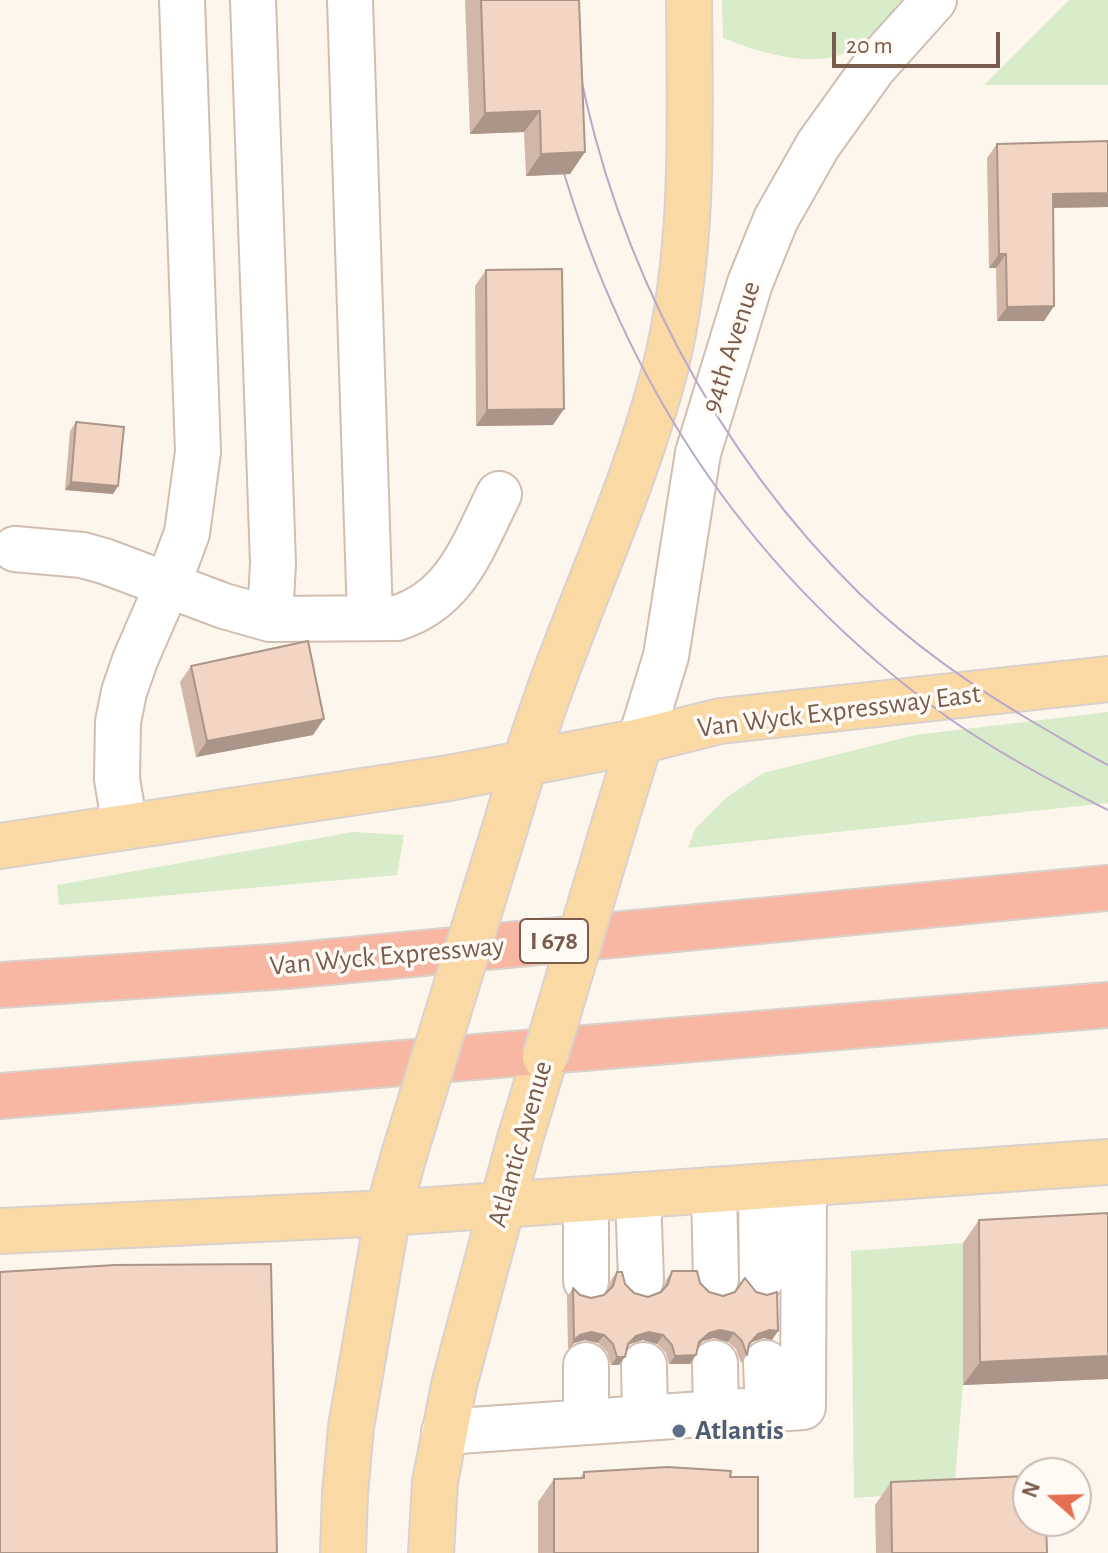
<!DOCTYPE html>
<style>
body{margin:0}
#map{position:relative;width:1108px;height:1553px;overflow:hidden;background:#fdf6ec;font-family:"Alegreya Sans",sans-serif}
canvas{display:block}
.north{position:absolute;left:1012px;top:1457px;width:80px;height:80px;box-sizing:border-box;background:#fffaf3;border:2px solid #cabbb1;border-radius:50%;rotate:290deg;font-size:22px;font-weight:700;line-height:32px;text-align:center;color:#7a5c4d}
.north::after{content:'';display:block;margin:auto;width:28px;height:36px;background:#e76f51;clip-path:polygon(50% 0,100% 100%,50% 72%,0 100%)}
.scale{position:absolute;left:832px;top:32px;width:168px;height:36px;box-sizing:border-box;border:4px solid #7a5c4d;border-top:0;padding-left:10px;font-size:24px;line-height:28px;white-space:nowrap;color:#7a5c4d;-webkit-text-stroke:6px #fffaf3;paint-order:stroke}
</style>
<div id="map">
<canvas width="1108" height="1553"></canvas>
<div class="north">N</div>
<div class="scale">20 m</div>
</div>
<script>
const g = document.querySelector('canvas').getContext('2d');
g.lineJoin = 'round';
function paint(path, color) { g.fillStyle = color; g.fill(path, 'evenodd'); }
function trace(path, color, width, dash) { g.strokeStyle = color; g.lineWidth = width; g.lineCap = dash ? 'butt' : 'round'; g.setLineDash(dash || []); g.stroke(path); }
function label(font, color, halo, rows, align = 'center') {
  g.font = font + ' "Alegreya Sans",sans-serif'; g.lineWidth = 7; g.setLineDash([]); g.textBaseline = 'middle'; g.strokeStyle = halo; g.fillStyle = color; for (const [text, x, y, turn = 0] of rows) {
    g.save(); g.translate(x, y); g.rotate((+turn || 0) * Math.PI / 180); g.textAlign = isNaN(turn) ? turn : align; if (halo) g.strokeText(text, 0, 0); g.fillText(text, 0, 0); g.restore();
  }
}
paint(new Path2D(`
 M 722,0 L 901,0 C 890,13 873,38 860,46 C 820,72 763,54 723,38 Z
 M 1069,0 L 1108,0 L 1108,85 L 984,85 Z
 M 1108,712 L 1108,803 L 688,848 L 695,829 L 727,797 L 763,773 L 915,735 Z
 M 353,832 L 404,835 L 397,875 L 59,905 L 57,885 Z
 M 963,1243 L 963,1385 L 954,1491 L 854,1498 L 851,1251 Z`), '#d8ecc9');
const minor = new Path2D(`
 M 253,0 L 273,563 L 270,619
 M 350,0 L 370,618
 M 15,549 L 82,555 L 104,561 L 224,606 L 270,619 L 397,618 C 457,599 473,545 499,494
 M 640,741 L 666,656 L 698,453 L 750,283 L 776,219 L 818,145 L 874,67 L 934,0
 M 125,827 L 117,779 L 118,722 L 124,692 L 135,660 L 168,584 L 187,533 L 198,452 L 182,0
 M 761,1187 L 762,1278
 M 714,1190 L 716,1279
 M 638,1195 L 641,1280
 M 586,1199 L 586,1281
 M 715,1363 L 716,1413
 M 766,1363 L 768,1410
 M 644,1365 L 645,1418
 M 586,1420 L 586,1365
 M 444,1432 L 803,1407 L 804,1184`);
const major = new Path2D(`
 M 615,822 L 640,741
 M 505,828 C 520,777 536,727 554,678 C 592,575 638,475 665,369 C 695,250 690,122 689,0
 M 0,846 L 449,778 L 640,741 L 720,721 L 1108,679
 M 0,1231 L 388,1213 L 1108,1162
 M 343,1553 L 345,1494 L 351,1427 L 388,1213 L 404,1155
 M 431,1553 L 435,1482 L 454,1385 L 520,1139 L 545,1057`);
const highway = new Path2D(`
 M 0,985 L 287,966 L 1108,888
 M 0,1096 L 1108,1005`);
trace(minor, '#d1beb0', 48);
trace(major, '#dad1cd', 48);
trace(highway, '#dad1cd', 48);
trace(minor, '#fff', 44);
trace(major, '#fbd9a5', 44);
trace(highway, '#f7b7a3', 44);
trace(new Path2D(`
 M 578,63 C 616,261 715,452 860,594 C 915,647 979,691 1045,729 C 1066,741 1086,754 1108,765
 M 558,153 C 625,388 751,576 950,719 C 1000,754 1054,783 1108,810`), '#b9a8c9', 2);
const majorBridge = new Path2D(`
 M 545,1057 L 615,822
 M 404,1155 L 505,828`);
trace(majorBridge, '#dad1cd', 48, []);
trace(majorBridge, '#fbd9a5', 44);
paint(new Path2D(`
 M 465,0 L 579,0 L 585,152 L 570,174 L 526,176 L 524,132 L 470,134 Z
 M 1108,141 L 1108,207 L 1053,208 L 1054,306 L 1044,321 L 997,321 L 996,268 L 989,268 L 987,158 L 997,144 Z
 M 486,270 L 553,425 L 476,426 L 475,286 Z
 M 76,422 L 118,486 L 113,494 L 65,490 L 70,431 Z
 M 191,666 L 313,735 L 196,757 L 180,682 Z
 M 1108,1213 L 1108,1379 L 963,1385 L 963,1243 L 979,1220 Z
 M 672,1271 L 700,1283 L 709,1292 L 778,1331 L 772,1340 L 764,1338 L 752,1342 L 749,1346 L 747,1355 L 741,1363 L 736,1349 L 728,1342 L 714,1338 L 703,1341 L 698,1346 L 690,1364 L 669,1364 L 666,1353 L 657,1344 L 643,1340 L 630,1344 L 628,1347 L 619,1365 L 611,1365 L 607,1352 L 598,1343 L 585,1340 L 574,1343 L 568,1349 L 567,1297 L 573,1288 L 580,1295 L 591,1298 L 604,1295 L 608,1290 L 611,1280 L 617,1272 L 625,1284 L 634,1293 L 648,1297 L 661,1292 L 663,1290 L 666,1280 Z
 M 584,1472 L 730,1477 L 758,1553 L 538,1553 L 538,1502 L 554,1479 L 580,1478 Z
 M 891,1482 L 1047,1553 L 876,1553 L 875,1505 Z`), '#d1b7a8');
paint(new Path2D(`
 M 540,111 L 524,132 L 470,134 L 485,113 Z
 M 585,152 L 570,174 L 526,176 L 541,154 Z
 M 1108,193 L 1108,207 L 1043,208 L 1053,194 Z
 M 999,254 L 1006,254 L 996,268 L 989,268 Z
 M 1054,306 L 1044,321 L 997,321 L 1007,307 Z
 M 564,409 L 553,425 L 476,426 L 487,410 Z
 M 71,482 L 118,486 L 113,494 L 65,490 Z
 M 324,719 L 313,735 L 196,757 L 207,741 Z
 M 720,1330 L 734,1333 L 728,1342 L 714,1338 L 703,1341 L 694,1350 L 699,1342 L 709,1333 Z
 M 770,1330 L 778,1331 L 772,1340 L 764,1338 L 752,1342 L 744,1352 L 758,1334 Z
 M 591,1332 L 604,1335 L 598,1343 L 585,1340 L 574,1343 L 568,1349 L 574,1340 L 580,1335 Z
 M 649,1332 L 663,1335 L 657,1344 L 643,1340 L 630,1344 L 623,1352 L 636,1336 Z
 M 696,1355 L 690,1364 L 669,1364 L 675,1356 Z
 M 1108,1356 L 1108,1379 L 963,1385 L 980,1362 Z
 M 617,1357 L 625,1357 L 619,1365 L 611,1365 Z`), '#aa9588');
const building = new Path2D(`
 M 481,0 L 579,0 L 585,152 L 541,154 L 540,111 L 485,113 Z
 M 1108,141 L 1108,193 L 1053,194 L 1054,306 L 1007,307 L 1006,254 L 999,254 L 997,144 Z
 M 562,269 L 564,409 L 487,410 L 486,270 Z
 M 76,422 L 124,427 L 118,486 L 71,482 Z
 M 308,641 L 324,719 L 207,741 L 191,666 Z
 M 1108,1213 L 1108,1356 L 980,1362 L 979,1220 Z
 M 271,1264 L 277,1553 L 0,1553 L 0,1272 L 115,1265 Z
 M 672,1271 L 697,1271 L 700,1283 L 709,1292 L 723,1296 L 735,1292 L 745,1278 L 756,1292 L 767,1295 L 777,1292 L 778,1331 L 770,1330 L 758,1334 L 749,1344 L 747,1355 L 742,1341 L 734,1333 L 720,1330 L 709,1333 L 699,1342 L 696,1355 L 675,1356 L 672,1345 L 663,1335 L 649,1332 L 636,1336 L 628,1344 L 625,1357 L 617,1357 L 613,1344 L 604,1335 L 591,1332 L 580,1335 L 574,1340 L 573,1288 L 580,1295 L 591,1298 L 604,1295 L 613,1286 L 617,1272 L 622,1272 L 625,1284 L 634,1293 L 648,1297 L 661,1292 L 668,1284 Z
 M 668,1467 L 731,1471 L 730,1477 L 758,1477 L 758,1553 L 554,1553 L 554,1479 L 584,1478 L 584,1472 Z
 M 1028,1476 L 1028,1521 L 1046,1521 L 1047,1553 L 892,1553 L 891,1482 Z`);
paint(building, '#f3d5c3');
trace(building, '#aa9588', 2);
for (const [x, y, r, color] of [
 [679,1431,8,"#5c6f8a"]
]) { const dot = new Path2D(); dot.arc(x, y, r, 0, 2 * Math.PI); g.fillStyle = color; g.fill(dot); trace(dot, '#fffaf3', 3); }
for (const [x, y, w] of [
 [554,941,68]
]) { const box = new Path2D(); box.roundRect(x - w / 2, y - 22, w, 44, 6); g.fillStyle = '#fffaf3'; g.fill(box); trace(box, '#7a5c4d', 2); }
label('bold 26px', '#7a5c4d', null, [
 ["I 678",554,941]
]);
label('28px', '#7a5c4d', '#fffaf3', [
 ["94th Avenue",731,347,-72],
 ["Van Wyck Expressway East",839,711,-7],
 ["Van Wyck Expressway",387,956,-5],
 ["Atlantic Avenue",520,1144,-74]
]);
label('bold 28px', '#4e5e75', '#fffaf3', [
 ["Atlantis",695,1431]
], 'left');
</script>
